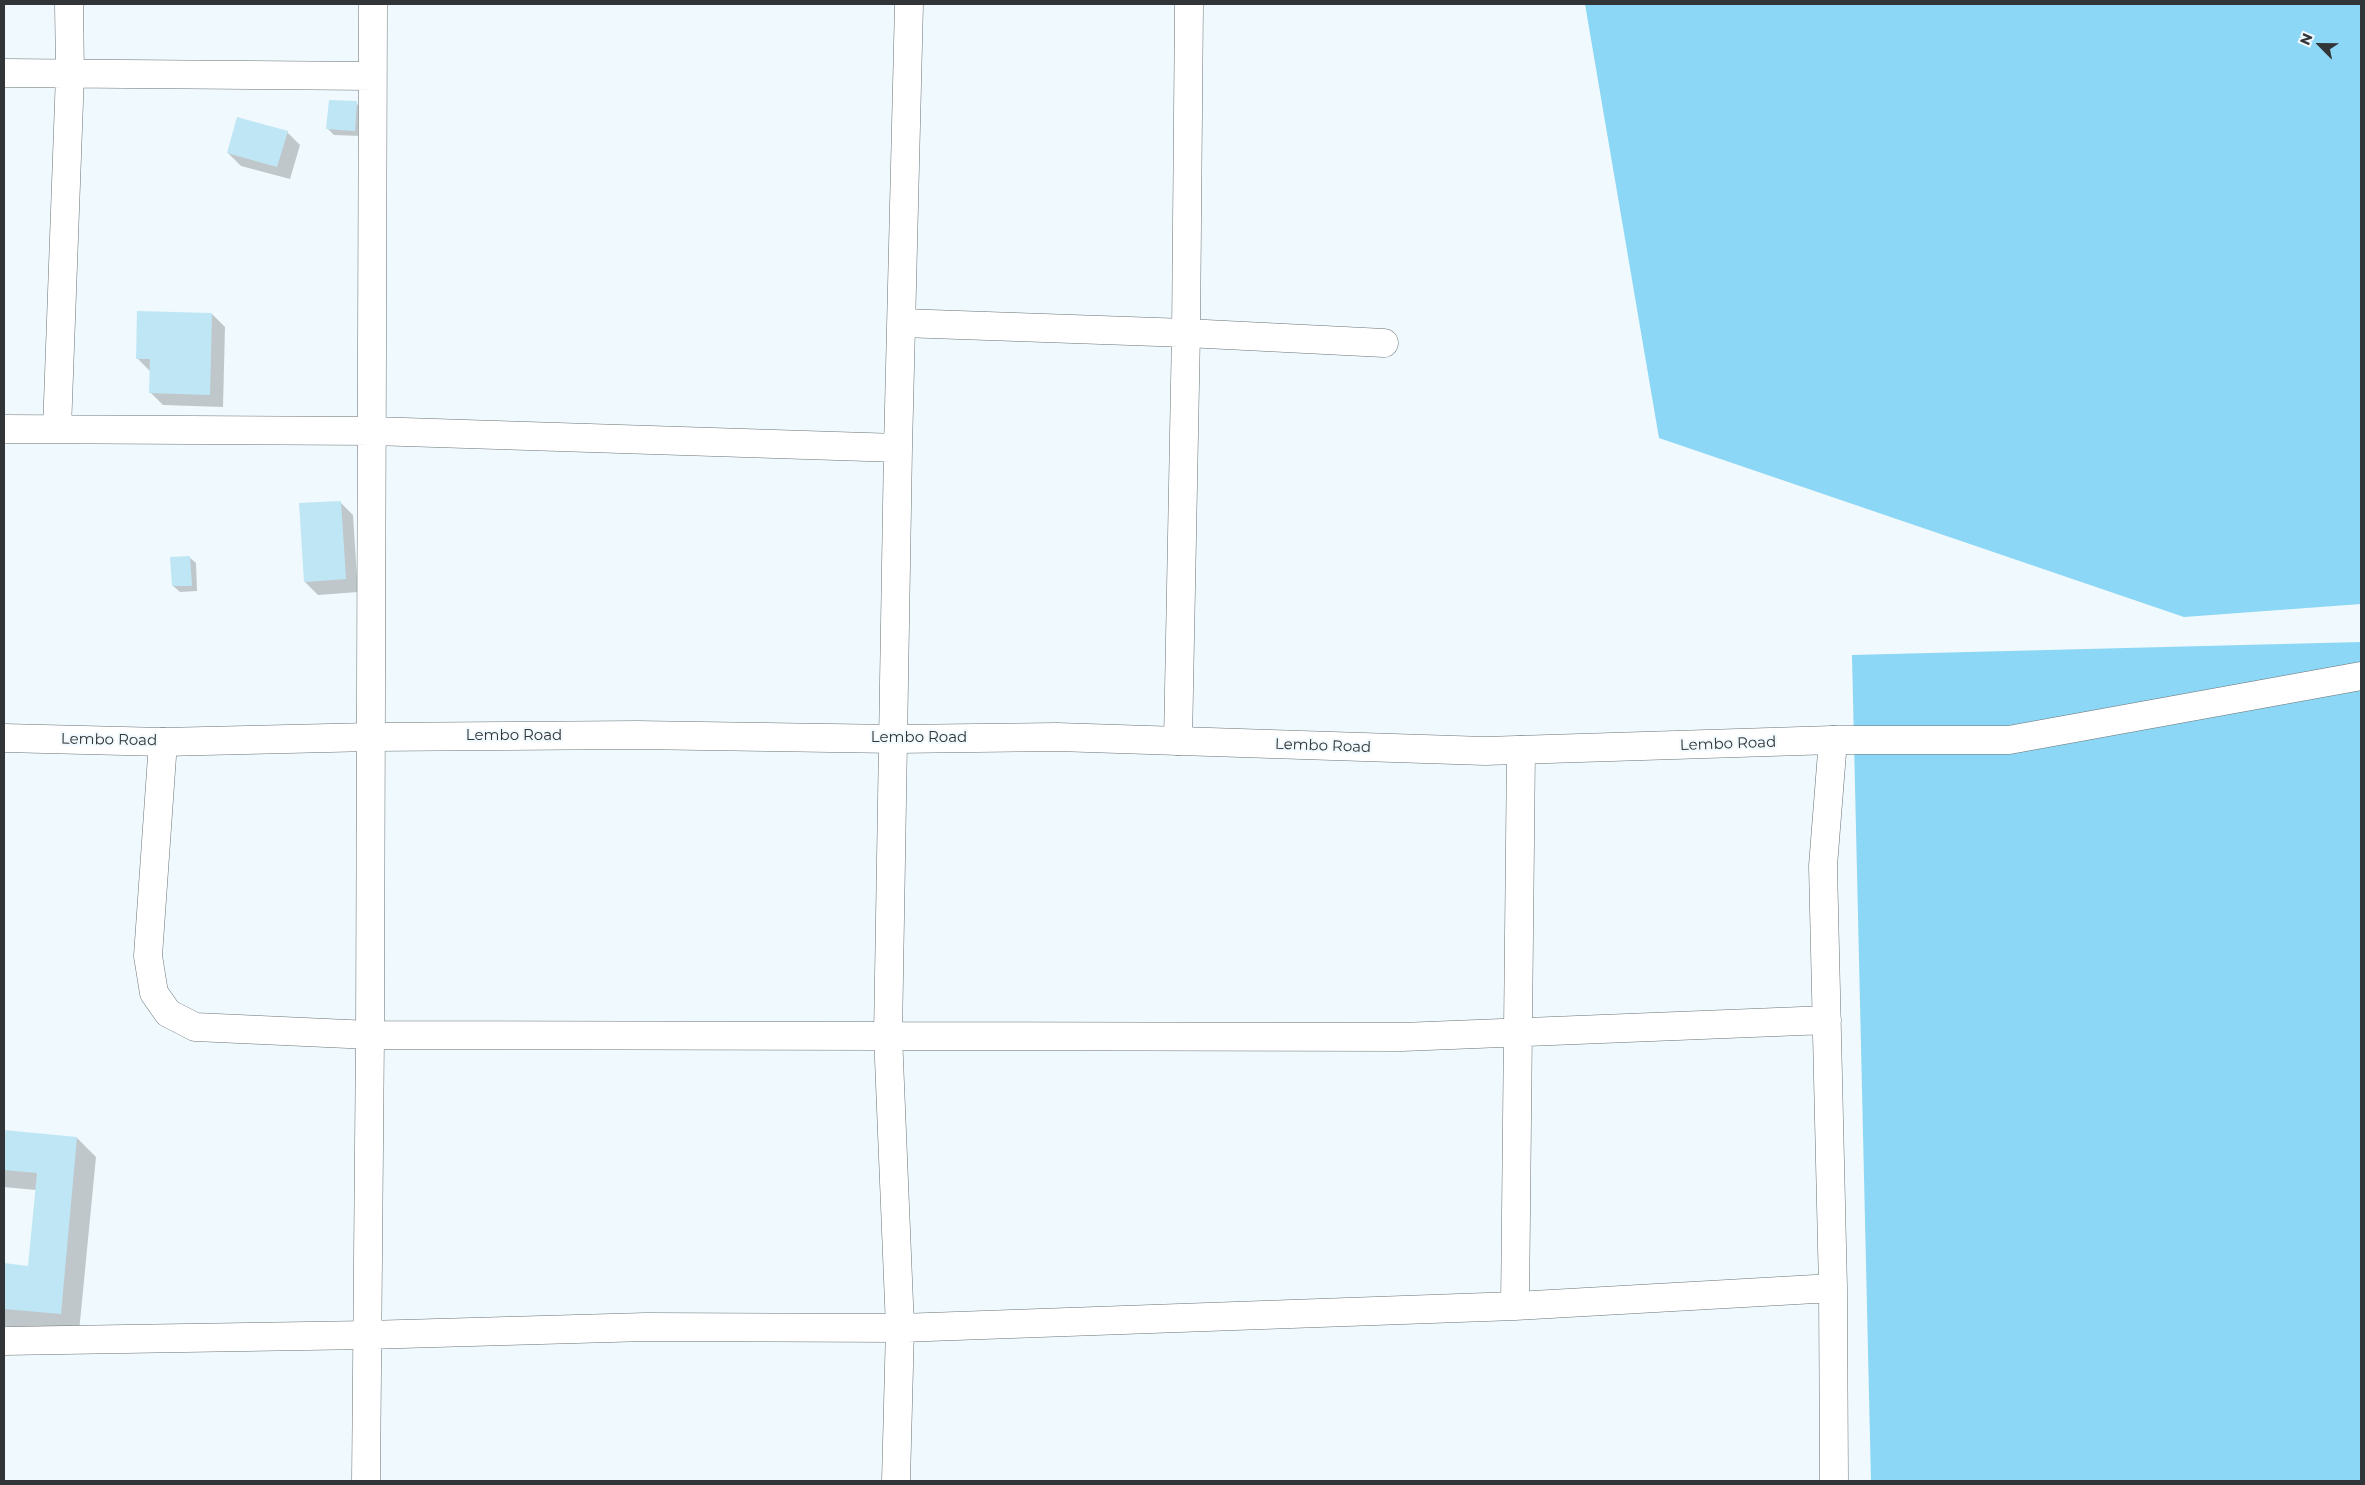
<!DOCTYPE html>
<style>
body{margin:0}
#map{position:relative;width:2365px;height:1485px;overflow:hidden;background:#f0f9fd;font-family:Montserrat,sans-serif}
canvas{display:block}
.frame{position:absolute;inset:0;border:5px solid #323537;pointer-events:none}
.north{position:absolute;left:2295px;top:20px;width:50px;height:50px;-webkit-text-stroke:4px #f0f9fd;paint-order:stroke;rotate:293deg;font-size:14px;font-weight:700;line-height:20px;text-align:center;color:#323537}
.north::after{content:'';display:block;margin:auto;width:18px;height:22px;background:#323537;clip-path:polygon(50% 0,100% 100%,50% 72%,0 100%)}
</style>
<div id="map">
<canvas width="2365" height="1485"></canvas>
<div class="frame"></div>
<div class="north">N</div>
</div>
<script>
const g = document.querySelector('canvas').getContext('2d');
g.lineJoin = 'round';
function paint(path, color) { g.fillStyle = color; g.fill(path, 'evenodd'); }
function trace(path, color, width, dash) { g.strokeStyle = color; g.lineWidth = width; g.lineCap = dash ? 'butt' : 'round'; g.setLineDash(dash || []); g.stroke(path); }
function label(font, color, halo, rows, align = 'center') {
  g.font = font + ' Montserrat,sans-serif'; g.lineWidth = 4; g.setLineDash([]); g.textBaseline = 'middle'; g.strokeStyle = halo; g.fillStyle = color; for (const [text, x, y, turn = 0] of rows) {
    g.save(); g.translate(x, y); g.rotate((+turn || 0) * Math.PI / 180); g.textAlign = isNaN(turn) ? turn : align; if (halo) g.strokeText(text, 0, 0); g.fillText(text, 0, 0); g.restore();
  }
}
paint(new Path2D(`
 M 1585,4 L 2361,4 L 2361,604 L 2184,617 L 1659,438 Z
 M 2361,642 L 2361,1481 L 1871,1481 L 1852,655 Z`), '#8bd7f5');
paint(new Path2D(`
 M 356,103 L 362,109 L 361,136 L 334,135 L 328,129 Z
 M 287,132 L 300,145 L 290,179 L 241,166 L 228,153 Z
 M 212,314 L 225,327 L 223,407 L 163,405 L 150,392 L 150,371 L 137,358 Z
 M 340,502 L 353,515 L 358,592 L 318,595 L 305,582 Z
 M 189,557 L 196,563 L 197,591 L 180,592 L 173,586 Z
 M 4,1132 L 77,1138 L 96,1157 L 79,1332 L 4,1326 L 4,1265 L 29,1267 L 36,1190 L 4,1187 Z`), '#0003');
paint(new Path2D(`
 M 329,100 L 357,101 L 355,131 L 326,129 Z
 M 237,117 L 288,131 L 277,167 L 227,153 Z
 M 137,311 L 212,313 L 210,395 L 149,393 L 150,359 L 136,359 Z
 M 341,501 L 346,579 L 304,582 L 299,503 Z
 M 190,556 L 192,586 L 172,586 L 170,557 Z
 M 4,1130 L 77,1137 L 61,1314 L 4,1309 L 4,1263 L 28,1266 L 37,1173 L 4,1170 Z`), '#bfe6f5');
const street = new Path2D(`
 M 4,73 L 372,76
 M 902,323 L 1186,333 L 1384,343
 M 4,429 L 373,431 L 898,448
 M 57,429 L 70,74 L 69,4
 M 1833,740 L 1823,866 L 1833,1288 L 1834,1481
 M 1178,741 L 1186,333 L 1189,4
 M 163,742 L 148,956 L 154,993 L 168,1013 L 195,1027 L 370,1035 L 1402,1037 L 1827,1020
 M 1515,1306 L 1521,750
 M 4,1341 L 367,1335 L 646,1327 L 900,1328 L 1515,1306 L 1833,1288
 M 366,1481 L 370,1035 L 373,4
 M 896,1481 L 900,1328 L 888,1035 L 898,448 L 909,4`);
const secondary = new Path2D(`
 M 4,738 L 163,742 L 371,737 L 637,735 L 895,739 L 1057,737 L 1485,751 L 1833,740 L 2009,740 L 2361,676`);
trace(street, '#6a7376', 29);
trace(secondary, '#6a7376', 29);
trace(street, '#fff', 28);
trace(secondary, '#fff', 28);
label('15px', '#323537', '#f0f9fd', [
 ["Lembo Road",514,736],
 ["Lembo Road",919,738],
 ["Lembo Road",109,740,1],
 ["Lembo Road",1728,744,-2],
 ["Lembo Road",1323,746,2]
]);
</script>
